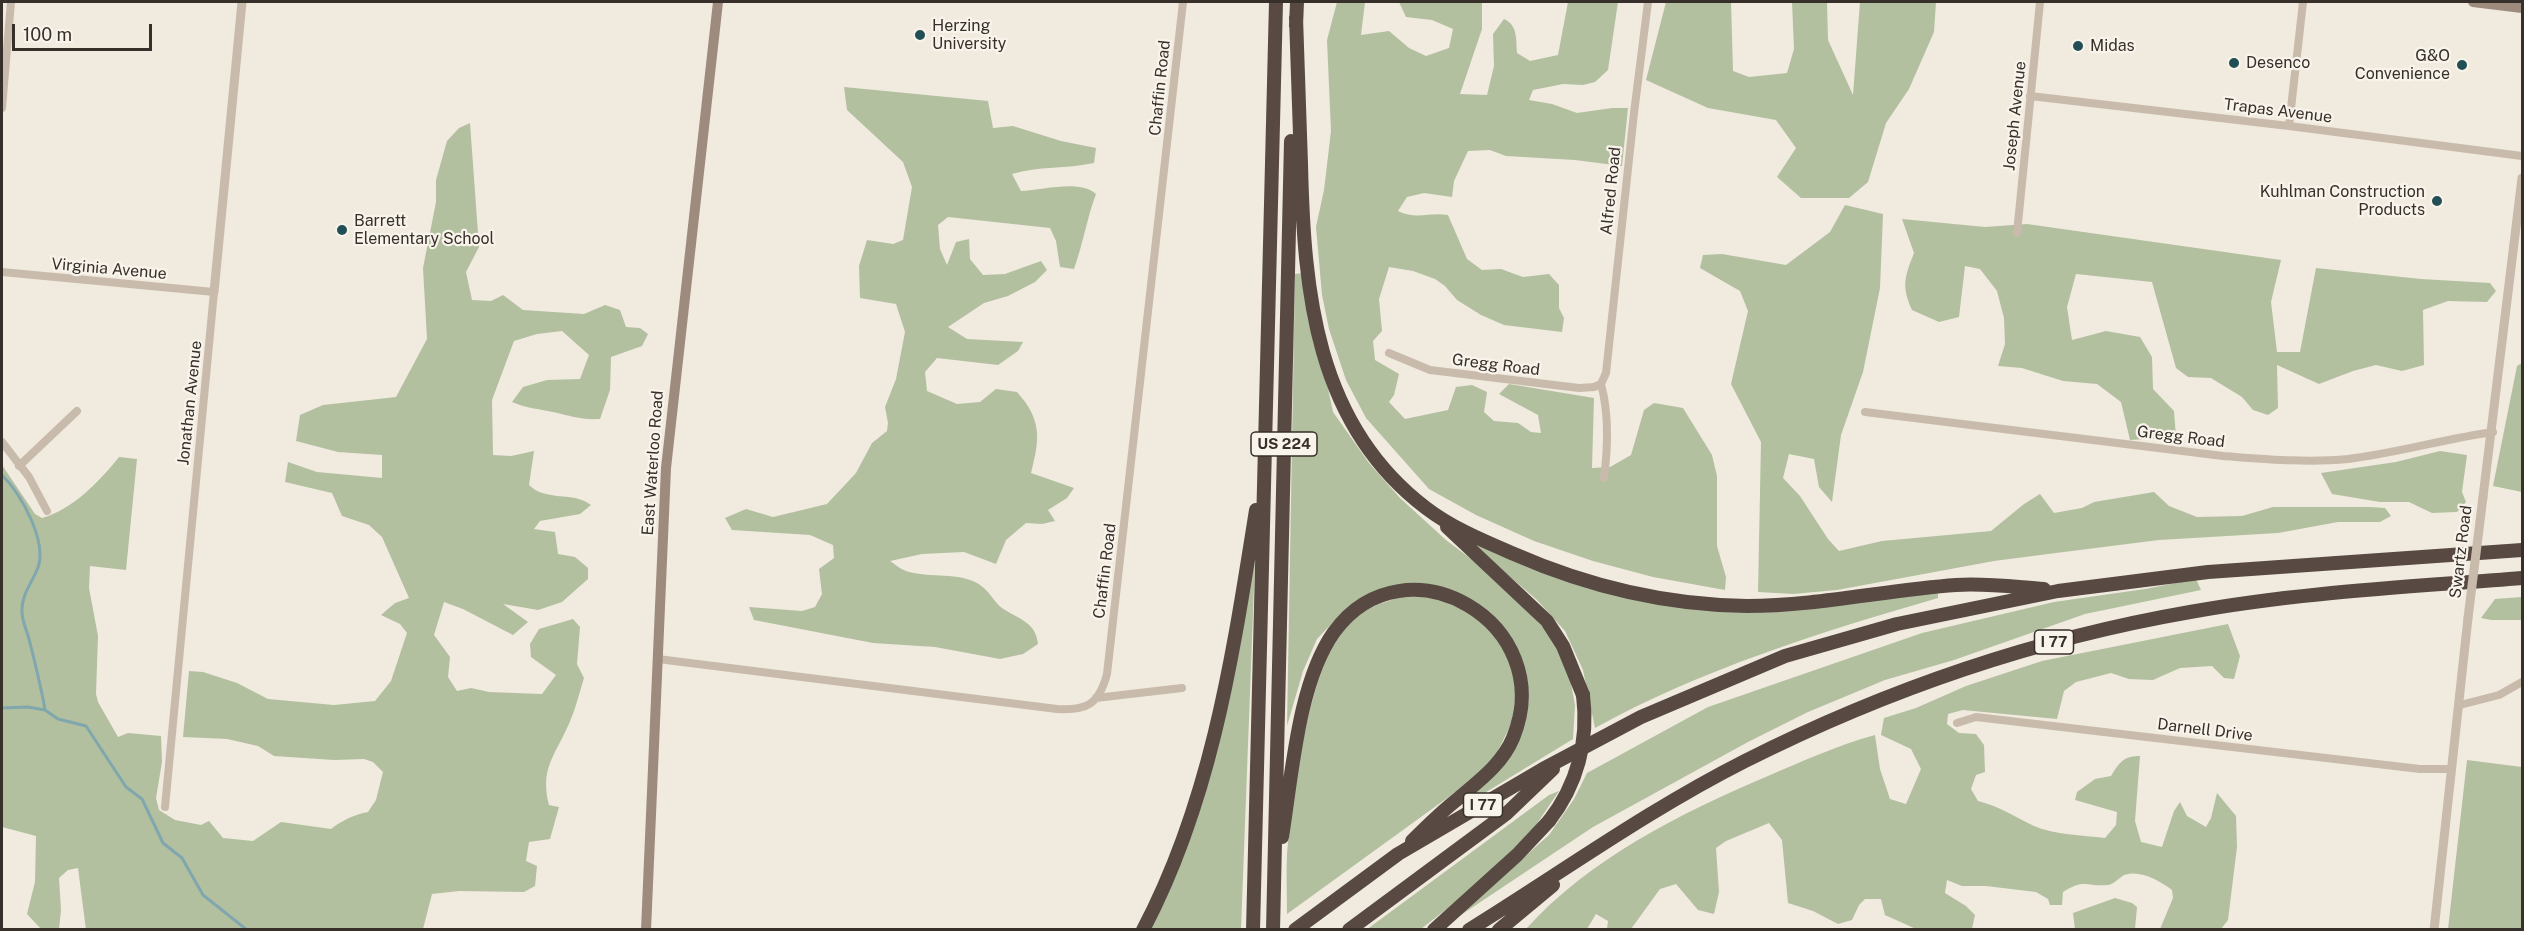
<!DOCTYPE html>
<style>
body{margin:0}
#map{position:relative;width:2524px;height:931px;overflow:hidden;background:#f1eadf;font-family:"Public Sans",sans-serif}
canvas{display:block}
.frame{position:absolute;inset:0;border:3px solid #372f2a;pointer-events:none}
.scale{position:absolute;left:12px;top:24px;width:140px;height:27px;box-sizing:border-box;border:3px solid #372f2a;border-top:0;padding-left:8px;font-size:18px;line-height:21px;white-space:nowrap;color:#372f2a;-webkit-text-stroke:4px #f9f4eb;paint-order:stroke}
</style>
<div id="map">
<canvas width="2524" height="931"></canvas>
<div class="frame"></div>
<div class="scale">100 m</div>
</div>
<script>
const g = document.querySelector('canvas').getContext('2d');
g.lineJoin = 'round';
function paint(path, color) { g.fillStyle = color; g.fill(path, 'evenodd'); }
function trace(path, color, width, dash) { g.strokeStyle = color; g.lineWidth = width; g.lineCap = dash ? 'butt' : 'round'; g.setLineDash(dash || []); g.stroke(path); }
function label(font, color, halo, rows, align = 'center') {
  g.font = font + ' "Public Sans",sans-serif'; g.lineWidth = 4.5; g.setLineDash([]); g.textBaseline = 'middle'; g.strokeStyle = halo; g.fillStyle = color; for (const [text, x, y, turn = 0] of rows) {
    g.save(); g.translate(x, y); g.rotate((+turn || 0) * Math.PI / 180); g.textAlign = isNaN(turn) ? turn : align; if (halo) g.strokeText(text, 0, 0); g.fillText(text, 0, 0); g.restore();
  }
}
paint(new Path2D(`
 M 1337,2 L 1365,2 L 1361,35 L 1389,31 L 1409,48 L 1426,56 L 1449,48 L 1453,29 L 1432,20 L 1406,17 L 1399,2 L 1482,2 L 1482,29 L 1460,94 L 1487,95 L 1494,66 L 1493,34 L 1504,19 C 1518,25 1516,40 1517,53 L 1530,61 L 1558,55 L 1568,2 L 1618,2 L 1608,70 L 1595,82 L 1583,85 L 1563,84 L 1533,90 L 1529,100 L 1552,104 L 1577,113 L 1612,108 L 1628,108 L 1622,166 L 1575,160 L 1506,156 L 1490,150 L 1468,151 L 1454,181 L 1452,197 L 1424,193 L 1407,197 L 1398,211 C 1418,220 1427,212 1448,215 L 1467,259 L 1482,270 L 1501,269 L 1523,277 L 1549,274 L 1559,285 L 1559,308 L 1564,318 L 1562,332 L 1504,325 L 1481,315 L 1457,300 L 1445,286 L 1435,279 L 1413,271 L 1389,267 L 1379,299 L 1382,331 L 1373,341 L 1375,360 L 1399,374 L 1394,395 L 1389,402 L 1405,419 L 1448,410 L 1456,387 L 1472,385 L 1487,392 L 1484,412 L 1494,421 L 1518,423 L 1531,432 L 1541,433 L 1538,415 L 1499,394 L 1509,384 L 1594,398 L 1592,468 L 1610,467 L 1631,455 L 1644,410 L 1654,403 L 1683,408 L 1712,455 L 1717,476 L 1717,546 L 1726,577 L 1725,590 L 1653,577 L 1593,561 L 1534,541 L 1476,515 L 1429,489 L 1366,418 L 1346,380 L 1329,329 L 1322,295 L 1316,227 L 1324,190 L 1331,131 L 1327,40 Z
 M 1666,2 L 1731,2 L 1733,71 L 1749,77 L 1787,73 L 1794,49 L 1792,2 L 1827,2 L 1828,40 L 1853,95 L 1860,2 L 1936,2 L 1934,32 L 1909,89 L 1886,123 L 1868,182 L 1849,198 L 1801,198 L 1777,177 L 1796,148 L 1776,120 L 1708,108 L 1646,80 Z
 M 844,87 L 988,101 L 993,128 L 1013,126 L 1061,141 L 1096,148 L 1094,163 C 1067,169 1038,166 1012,174 L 1021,191 C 1043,190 1080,179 1096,194 C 1087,218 1083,244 1074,269 L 1060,267 L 1056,241 L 1050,228 L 948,217 L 938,225 L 940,249 L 947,265 L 956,242 L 969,239 L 970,259 L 983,275 L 1005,274 L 1041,261 L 1047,270 L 1035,282 L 1008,296 L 984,303 L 948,327 L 967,339 L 1023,342 L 1018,351 L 998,365 L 937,358 L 925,372 L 927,391 L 957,404 L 980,402 L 996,389 L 1017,392 C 1042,420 1040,438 1031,473 L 1074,488 L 1067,498 L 1048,510 L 1055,521 L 1042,524 L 1026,523 L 1006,540 L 996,564 L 964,552 L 922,554 L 890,561 C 895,564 900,569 906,571 C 927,578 953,572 975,582 C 991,590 993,603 1005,610 C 1021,620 1036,623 1038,644 L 1023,654 L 1000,659 L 935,647 L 873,643 L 754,620 L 749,607 L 802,611 L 815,607 L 822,594 L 819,569 L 834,558 L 833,545 L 810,535 L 732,530 L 725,518 L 746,509 L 773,517 L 827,504 L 856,473 L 872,443 L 887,431 L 888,423 L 885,407 L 896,379 L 905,332 L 896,304 L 860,298 L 859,266 L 867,240 L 893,244 L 903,240 L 912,187 L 903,162 L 847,110 Z
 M 470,123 L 479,247 L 466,272 L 472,300 L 491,301 L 503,295 L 523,310 L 584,314 L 605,305 L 620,310 L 626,327 L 640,328 L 648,334 L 642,346 L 611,357 L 610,390 L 600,419 C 581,420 571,416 553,412 C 538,409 526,408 512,402 L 523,387 L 547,380 L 580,379 L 589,355 L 562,331 L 537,334 L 514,341 L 492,400 L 493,455 L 511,456 L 534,451 L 529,485 C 546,502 573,491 591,505 L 580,514 L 540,521 L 534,529 L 555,532 L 558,554 L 575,557 L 588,568 L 588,579 L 562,602 L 538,610 L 503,604 L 528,622 L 513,635 L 463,609 L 444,602 L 434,635 L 450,657 L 448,677 L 457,691 L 471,688 L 489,692 L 542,694 L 556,675 L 531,657 L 530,644 L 539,629 L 573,619 L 580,627 L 577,664 L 584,678 C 579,694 575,711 568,726 C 554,757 540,769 549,805 L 559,807 L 550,839 L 529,842 L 526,861 L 537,866 L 535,886 L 524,892 L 459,891 L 432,894 L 423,929 L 86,930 L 78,868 L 68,870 L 59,878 L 61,910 L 59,929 L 41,929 L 27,914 L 35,882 L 36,836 L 2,827 L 2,465 L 35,514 L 42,518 C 72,510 99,482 119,457 L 137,459 L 126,570 L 90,566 L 89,588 L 98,636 L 96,694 L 98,702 L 118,737 L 128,733 L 161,736 L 162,762 L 156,798 L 159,810 L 175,820 L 201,825 L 209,821 L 223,838 L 253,841 L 281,822 L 331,829 C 341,821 355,814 368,812 L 376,800 L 383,772 L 373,762 L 364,759 L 334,760 L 274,756 L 258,746 L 227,739 L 183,737 L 189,671 L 203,672 L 237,683 L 268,699 L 334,705 L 375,701 L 391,681 L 407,633 L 400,624 L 381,615 L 395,603 L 409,598 L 382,537 L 369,525 L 342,516 L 332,493 L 285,482 L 288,462 L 317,472 L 382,478 L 382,455 L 338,452 L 296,441 L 300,415 L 323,405 L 396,397 L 427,339 L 423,268 L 436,202 L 436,180 L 447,141 L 459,128 Z
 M 1845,205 L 1883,214 L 1880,288 L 1863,372 L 1841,435 L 1832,502 L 1819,487 L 1814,459 L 1789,454 L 1783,478 L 1800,496 L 1828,539 L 1839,551 L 1882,541 L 1991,531 L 2024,504 L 2040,494 L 2054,513 L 2082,508 L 2094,502 L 2154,492 L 2169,506 L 2197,517 L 2242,516 L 2273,507 L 2370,507 L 2385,508 L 2391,516 L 2380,522 L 2338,522 L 2278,533 L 2159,540 L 2048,554 L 1994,561 L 1837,590 L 1793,594 L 1758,592 L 1761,442 L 1731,384 L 1748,311 L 1740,291 L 1700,268 L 1703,255 L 1722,254 L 1786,265 L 1830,232 Z
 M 1902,219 L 1985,227 L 2027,224 L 2281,260 L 2271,302 L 2277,352 L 2300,352 L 2316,268 L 2421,279 L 2490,283 L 2496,291 L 2487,302 L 2448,301 L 2423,310 L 2424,365 L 2402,371 L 2376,365 L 2353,371 L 2319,384 L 2277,365 L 2278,408 L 2268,415 L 2253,410 L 2242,397 L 2211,378 L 2188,377 L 2176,368 L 2152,282 L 2076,274 L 2067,307 L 2072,340 L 2106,331 L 2140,337 L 2152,357 L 2153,389 L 2174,411 L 2176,437 L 2130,440 L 2121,402 L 2097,384 L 2063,381 L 2022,368 L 1998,366 L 2005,344 L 2004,318 L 1997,291 L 1980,269 L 1965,266 L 1959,317 L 1939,322 L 1912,310 C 1901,286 1905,276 1914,253 Z
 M 1303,273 L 1333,412 L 1369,463 L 1400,498 L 1446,540 L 1487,571 L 1552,636 L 1568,667 L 1575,705 L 1573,739 L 1465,805 L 1463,801 L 1520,733 L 1511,643 L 1488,612 L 1463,596 L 1417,586 L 1357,601 L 1337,618 L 1317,639 L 1303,671 L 1287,726 L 1295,274 Z
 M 2522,363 L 2522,362 L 2522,492 L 2493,486 L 2517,366 Z
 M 2440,451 L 2467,455 L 2462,492 L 2466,502 L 2457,512 L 2432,513 L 2409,502 L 2380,502 L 2332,494 L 2321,473 L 2396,462 Z
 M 1476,543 L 1557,578 L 1683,607 L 1938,592 L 1938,598 C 1821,632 1702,669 1595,728 L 1583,670 L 1565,631 L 1537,600 L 1473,545 Z
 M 1255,561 L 1241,929 L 1147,930 L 1164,899 L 1198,817 L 1230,686 Z
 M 2196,579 L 2201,590 L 2085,614 L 1954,660 L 1885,680 L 1808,712 L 1748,742 L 1593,827 L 1452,921 L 1549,835 L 1574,799 L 1587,773 L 1708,707 L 1922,633 L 2054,602 L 2145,589 Z
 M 1405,596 L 1448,600 L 1489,624 L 1511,663 L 1516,689 L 1512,722 L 1493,761 L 1472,780 L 1287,914 C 1287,894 1286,874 1287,855 C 1292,798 1309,662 1349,623 C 1365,607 1384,602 1405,596 Z
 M 2522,597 L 2522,620 L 2491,620 L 2481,618 L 2495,599 Z
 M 2228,624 L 2240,656 L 2234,679 L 2224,678 L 2212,666 L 2180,668 L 2153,680 L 2129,679 L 2111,673 L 2076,682 L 2064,691 L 2057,719 L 1963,710 L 1948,714 L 1947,724 L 1959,733 L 1976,734 L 1984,745 L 1985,772 L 1976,775 L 1971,789 L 1978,801 C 1999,806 2015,817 2034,826 C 2055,835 2082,835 2105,838 L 2116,825 L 2117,812 L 2075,800 L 2077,792 L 2095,779 L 2111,776 C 2118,764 2124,755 2140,756 L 2135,821 L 2141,842 L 2162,847 L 2174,811 L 2180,802 L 2187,816 L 2206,827 L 2211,818 L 2217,793 L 2236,816 L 2237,847 L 2228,920 L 2221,929 L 2160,929 L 2173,898 L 2172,890 C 2161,881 2139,869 2124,875 C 2119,878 2114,884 2108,885 C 2086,887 2085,878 2063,892 L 2062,905 L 2050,905 L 2048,899 L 2036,892 L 1986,886 L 1962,886 L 1947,880 L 1945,893 L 1966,906 L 1975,915 L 1972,929 L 1916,929 L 1885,915 L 1881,899 L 1865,899 L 1859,905 L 1852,920 L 1838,924 L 1813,911 L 1788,903 L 1782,840 L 1769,823 L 1726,841 L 1716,848 L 1719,892 L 1714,914 L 1698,910 L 1676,884 L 1660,889 L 1631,929 L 1607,929 L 1608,921 L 1596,914 L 1587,929 L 1526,929 C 1590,858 1681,813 1768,776 C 1803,761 1838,745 1875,735 L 1880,769 L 1890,799 L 1906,804 L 1921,769 L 1911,749 L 1881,735 L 1884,718 L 1916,708 L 1966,686 L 2042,661 Z
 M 2467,760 L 2522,767 L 2522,929 L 2448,929 Z
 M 1559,791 L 1534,828 L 1480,883 L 1421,929 L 1366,930 L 1549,795 Z
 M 2115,898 L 2132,903 L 2137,907 L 2135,929 L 2075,929 L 2073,913 Z`), '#b2c0a0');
trace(new Path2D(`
 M 2,475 C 21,494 49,543 37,570 C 31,584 21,596 22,612 C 22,621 27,631 29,639 C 35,663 41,686 45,710
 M 2,708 L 28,707 L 45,710 L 58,719 L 86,726 L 126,787 L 142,799 L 163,843 L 182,858 L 203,895 L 247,930`), '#80a7ad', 3);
trace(new Path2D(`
 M 2030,96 L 2289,126 L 2522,156
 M 2,108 L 11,2
 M 2289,126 L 2303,2
 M 2017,233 L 2040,2
 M 2,272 L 214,292 L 165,807
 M 1389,353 L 1430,370 L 1579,388 L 1594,387 L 1601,384
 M 1601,384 L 1606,373 L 1634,113 L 1648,2
 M 1601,384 C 1609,413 1608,447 1604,478
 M 1865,412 L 2223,456 C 2264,459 2307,463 2348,459 C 2397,453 2444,439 2493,432
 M 2,442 L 29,477 L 47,511
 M 19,466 L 77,411
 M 658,659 L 1057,709 C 1087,711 1099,704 1107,674 L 1183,2
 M 1096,698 L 1182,688
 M 2460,705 L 2499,695 L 2522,682
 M 1957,723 L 1976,717 L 2420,769 L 2452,769`), '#c9bbab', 8);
trace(new Path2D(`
 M 214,292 L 242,2
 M 2483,497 L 2522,178
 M 2434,930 L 2468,618`), '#c9bbab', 9);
trace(new Path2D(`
 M 2473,2 L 2522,8
 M 646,930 L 666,468 L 718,2`), '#9d8b7d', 10);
trace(new Path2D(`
 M 1296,17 C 1298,66 1299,115 1301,164 C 1304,291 1315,424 1426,508 C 1452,528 1484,541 1514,554 C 1587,586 1666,605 1747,606 C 1817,606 1886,590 1956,585 C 1986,583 2015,587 2044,589
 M 1296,26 L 1297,2
 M 1447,527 L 1547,621 L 1563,646 L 1583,695
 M 1282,837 C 1292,775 1298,683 1334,632 C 1405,534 1560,623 1513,738 C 1502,764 1480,780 1459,798 C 1442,811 1427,826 1412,841
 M 1143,930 C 1212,799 1233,654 1256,510
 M 1253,930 L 1276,2
 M 1273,930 L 1291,141
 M 1295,930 L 1398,854 L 1543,769 L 1641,717 L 1785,656 L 1897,624 L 2058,591 L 2208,572 L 2522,550
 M 1349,930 L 1507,813 L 1553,769
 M 1434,930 L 1517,855 L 1549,821
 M 1469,930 C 1561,873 1648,810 1745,761 C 1886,690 2034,639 2190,612 C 2299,592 2411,587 2522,578
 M 1499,930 L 1553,885`), '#584a42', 14);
trace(new Path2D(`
 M 2468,618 L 2483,497`), '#c9bbab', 9);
trace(new Path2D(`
 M 1549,821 C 1577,785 1589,741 1583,695`), '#584a42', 14);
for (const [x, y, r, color] of [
 [920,35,6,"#224f56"],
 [2078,46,6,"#224f56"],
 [2234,63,6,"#224f56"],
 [2462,65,6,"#224f56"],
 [2437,201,6,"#224f56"],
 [342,230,6,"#224f56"]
]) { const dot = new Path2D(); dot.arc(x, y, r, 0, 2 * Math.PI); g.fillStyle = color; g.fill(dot); trace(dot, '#f9f4eb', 2); }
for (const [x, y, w] of [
 [1284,444,66],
 [2054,642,39],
 [1483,805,39]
]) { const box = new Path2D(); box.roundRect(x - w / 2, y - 12, w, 24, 4.5); g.fillStyle = '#f9f4eb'; g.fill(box); trace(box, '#372f2a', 1.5); }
label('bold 15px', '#372f2a', null, [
 ["US 224",1284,444],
 ["I 77",2054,642],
 ["I 77",1483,805]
]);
label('16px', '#372f2a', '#f9f4eb', [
 ["Herzing",932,26],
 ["University",932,44],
 ["Midas",2090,46],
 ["G&O",2450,56,"right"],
 ["Convenience",2450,74,"right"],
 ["Desenco",2246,63],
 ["Kuhlman Construction",2425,192,"right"],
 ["Products",2425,210,"right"],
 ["Barrett",354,221],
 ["Elementary School",354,239]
], 'left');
label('16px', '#372f2a', '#f9f4eb', [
 ["Chaffin Road",1160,88,-84],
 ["Trapas Avenue",2278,111,7],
 ["Joseph Avenue",2015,116,-84],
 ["Alfred Road",1611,191,-84],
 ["Virginia Avenue",109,269,5],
 ["Gregg Road",1496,365,7],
 ["Jonathan Avenue",190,403,-84],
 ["Gregg Road",2181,437,7],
 ["East Waterloo Road",653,463,-86],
 ["Swartz Road",2461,552,-83],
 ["Chaffin Road",1105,571,-83],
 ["Darnell Drive",2205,730,7]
]);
</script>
